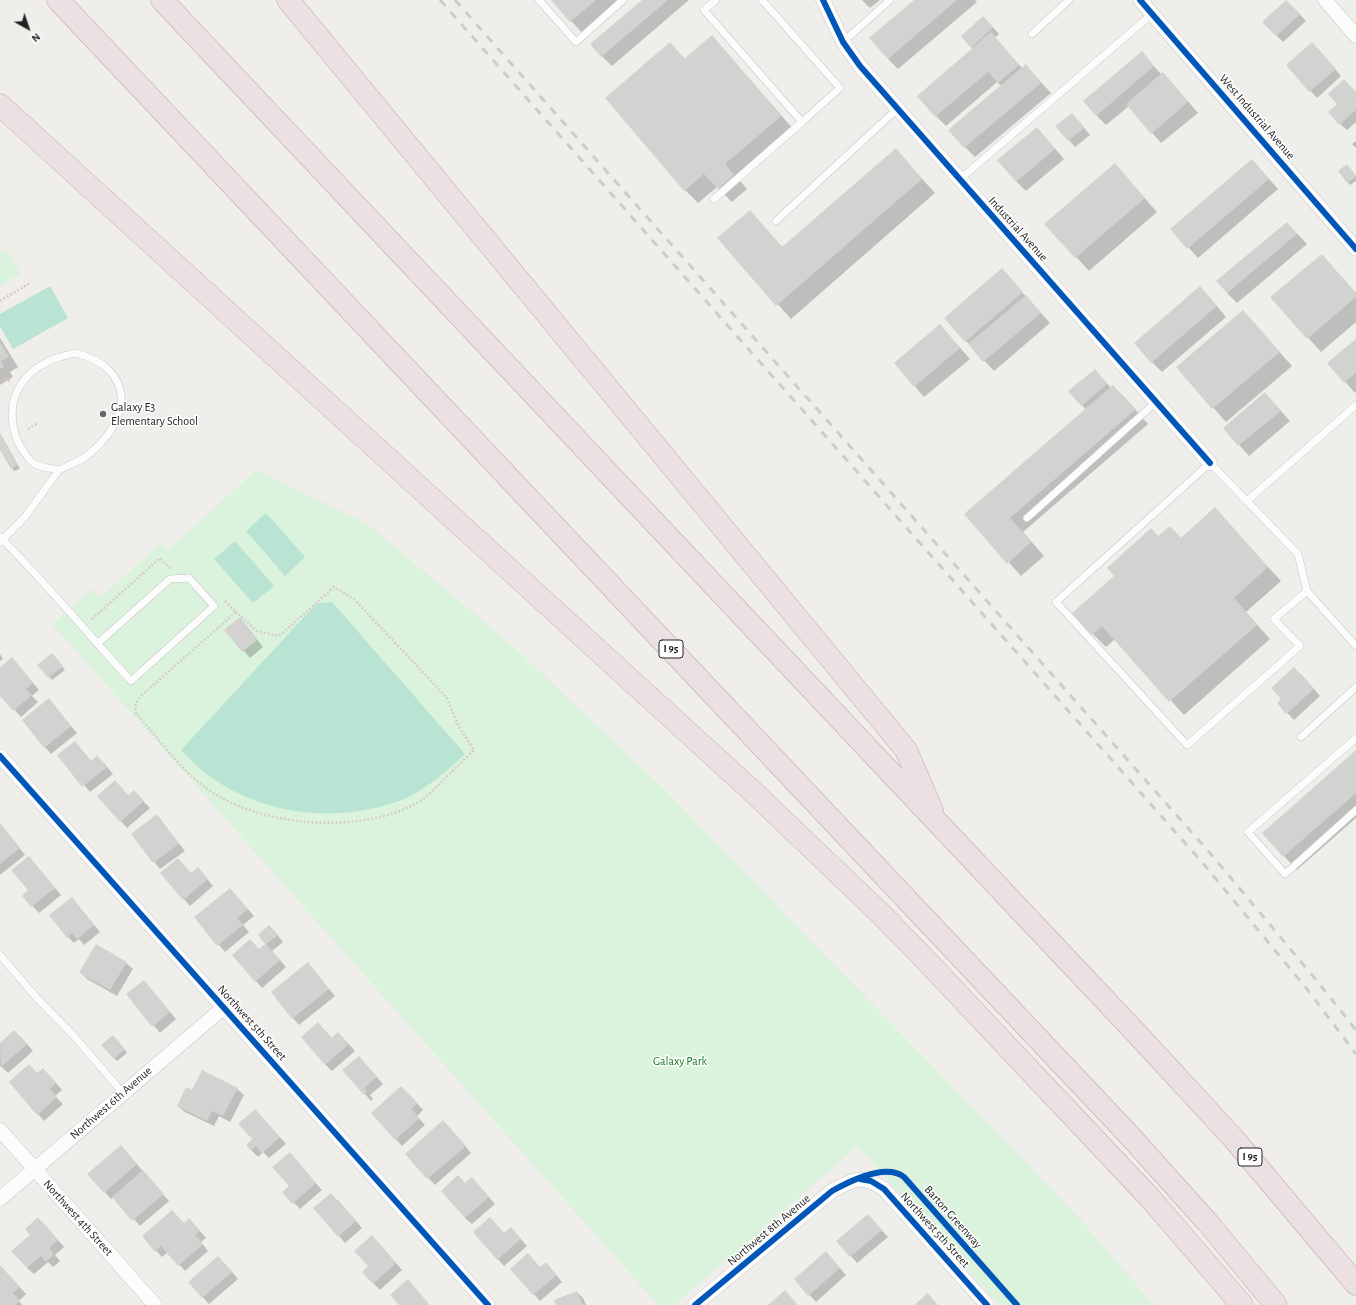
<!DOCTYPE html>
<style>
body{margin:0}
#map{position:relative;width:1356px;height:1305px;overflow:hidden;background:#efeeeb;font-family:"Alegreya Sans",sans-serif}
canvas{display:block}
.north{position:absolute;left:8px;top:8px;width:40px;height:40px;-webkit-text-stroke:3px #fff;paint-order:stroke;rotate:140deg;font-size:11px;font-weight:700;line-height:16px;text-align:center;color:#222}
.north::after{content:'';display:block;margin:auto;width:14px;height:18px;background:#222;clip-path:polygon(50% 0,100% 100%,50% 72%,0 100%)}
</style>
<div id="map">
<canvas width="1356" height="1305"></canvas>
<div class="north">N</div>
</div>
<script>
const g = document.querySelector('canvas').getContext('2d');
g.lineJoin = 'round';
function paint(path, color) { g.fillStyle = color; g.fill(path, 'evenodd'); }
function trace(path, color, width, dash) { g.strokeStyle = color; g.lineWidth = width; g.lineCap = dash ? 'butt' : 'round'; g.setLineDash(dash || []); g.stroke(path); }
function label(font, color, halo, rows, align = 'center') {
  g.font = font + ' "Alegreya Sans",sans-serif'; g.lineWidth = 3; g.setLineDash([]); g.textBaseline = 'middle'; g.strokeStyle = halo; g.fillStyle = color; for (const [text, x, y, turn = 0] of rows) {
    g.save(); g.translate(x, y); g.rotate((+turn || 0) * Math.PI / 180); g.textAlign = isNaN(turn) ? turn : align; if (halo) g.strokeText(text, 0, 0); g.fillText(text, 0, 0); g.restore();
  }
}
paint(new Path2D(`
 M 7,249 L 21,273 L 0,286 L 0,253 Z
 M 256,470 L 368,524 L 515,648 L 662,787 L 1073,1211 L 1154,1305 L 999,1305 L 858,1146 L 675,1305 L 658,1305 L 52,624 L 92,589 L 100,598 L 161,543 L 168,550 Z`), '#dbf3dc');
paint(new Path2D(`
 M 50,286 L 68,318 L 13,349 L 0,326 L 0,314 Z
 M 266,513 L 305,557 L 285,576 L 246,531 Z
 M 235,541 L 274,586 L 253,603 L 214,559 Z
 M 332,602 L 465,754 C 447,771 427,789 404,799 C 338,825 259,816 203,771 C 195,764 188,757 181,750 L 317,603 Z`), '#b9e4d3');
paint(new Path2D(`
 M 552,0 L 624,0 L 584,35 Z
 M 644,0 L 689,0 L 612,66 L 602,56 Z
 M 862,0 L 880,0 L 870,8 Z
 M 916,0 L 975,0 L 977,2 L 898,69 L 888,59 Z
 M 1293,7 L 1306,21 L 1283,42 L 1276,35 Z
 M 990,24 L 999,34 L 995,38 L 1023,69 L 1026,66 L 1051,93 L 975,157 L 965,147 L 1002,86 L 997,82 L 946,126 L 936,116 L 973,49 L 962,36 Z
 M 712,36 L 794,130 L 738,178 L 747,189 L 732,202 L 717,187 L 698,203 L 685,190 L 670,44 L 685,59 Z
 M 1318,49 L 1341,76 L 1317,98 L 1287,65 Z
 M 1142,53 L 1162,75 L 1163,74 L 1173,84 L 1198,113 L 1161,143 L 1129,106 L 1106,125 L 1096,115 Z
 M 1356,93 L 1356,122 L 1347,130 L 1340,124 Z
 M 1078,120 L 1090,135 L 1075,147 L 1057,126 Z
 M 1037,128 L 1064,159 L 1026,191 L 1016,181 Z
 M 1356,141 L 1356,148 L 1352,144 Z
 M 896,150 L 935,193 L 791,319 L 719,238 L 750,211 L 783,248 Z
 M 1252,160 L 1278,189 L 1198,258 L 1172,229 Z
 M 1115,165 L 1157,212 L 1089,271 L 1046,224 Z
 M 1350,168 L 1356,176 L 1356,181 L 1350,185 L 1348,182 Z
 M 1287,223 L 1307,244 L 1237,303 L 1227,293 Z
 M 1322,255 L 1356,293 L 1356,322 L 1321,352 L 1272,297 Z
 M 1002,270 L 1050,323 L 994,371 L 966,341 Z
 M 1210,298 L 1226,317 L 1162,372 L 1152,362 Z
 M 1243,311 L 1292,366 L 1226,422 L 1177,367 Z
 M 940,325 L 970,359 L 924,397 L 895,363 Z
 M 0,338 L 18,367 L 10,372 L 13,377 L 0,385 Z
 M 1356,340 L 1356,392 L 1355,393 L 1329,363 Z
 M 1095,370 L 1111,388 L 1113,386 L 1127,400 L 1148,424 L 1023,532 L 1044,556 L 1021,576 L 966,515 L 1086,410 L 1082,405 Z
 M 1265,393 L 1290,421 L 1249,456 L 1224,428 Z
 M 0,433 L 20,469 L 14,471 L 0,448 Z
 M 1215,509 L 1281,581 L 1246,612 L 1270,639 L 1184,715 L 1115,639 L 1106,647 L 1093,634 L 1115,576 L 1170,527 L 1181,538 Z
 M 246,625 L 263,647 L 250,658 L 226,630 Z
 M 0,654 L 3,659 L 0,661 Z
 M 55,657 L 65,670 L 52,680 L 39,665 Z
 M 18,665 L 39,690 L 32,696 L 38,702 L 21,717 L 0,694 L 0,668 Z
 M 1301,674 L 1320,696 L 1294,720 L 1278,703 Z
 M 49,700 L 77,733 L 51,754 L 45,747 Z
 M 75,742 L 91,761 L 104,763 L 113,774 L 90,792 L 59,755 Z
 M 1356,752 L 1356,818 L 1297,870 L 1263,833 Z
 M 99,796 L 140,798 L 150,808 L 127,828 Z
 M 157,816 L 185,851 L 160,869 L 132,834 Z
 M 0,823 L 25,855 L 0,875 Z
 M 29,857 L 61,895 L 39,913 L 23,896 L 29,890 Z
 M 191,874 L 204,875 L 213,886 L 190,906 L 184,899 Z
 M 230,889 L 254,916 L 243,925 L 249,932 L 225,952 L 195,917 Z
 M 72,898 L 100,932 L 84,945 L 79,939 L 74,943 L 68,937 Z
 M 276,933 L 283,942 L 272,951 L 286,967 L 262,988 L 256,981 L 260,950 L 267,944 L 259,935 Z
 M 126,963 L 133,969 L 117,996 L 87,979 L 81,973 Z
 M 308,964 L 335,996 L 299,1025 L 293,1018 Z
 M 144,981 L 176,1019 L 160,1033 L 127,994 Z
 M 325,1030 L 332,1039 L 345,1040 L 355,1051 L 332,1071 L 325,1064 Z
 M 21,1037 L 33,1051 L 8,1073 L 1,1066 L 0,1067 L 0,1044 Z
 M 116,1039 L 127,1053 L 117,1061 L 114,1058 Z
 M 365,1064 L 383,1084 L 370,1095 L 373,1099 L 371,1101 L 344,1070 Z
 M 37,1074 L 50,1076 L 62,1090 L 55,1096 L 63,1104 L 44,1121 L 38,1114 Z
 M 237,1089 L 244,1095 L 230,1122 L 219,1116 L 214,1126 L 185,1112 L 178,1106 L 193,1092 Z
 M 408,1093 L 423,1110 L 417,1116 L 425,1125 L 402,1146 L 372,1113 Z
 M 255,1110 L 286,1144 L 269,1158 L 263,1152 L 258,1157 L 251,1150 Z
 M 450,1128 L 471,1153 L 435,1185 L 406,1154 Z
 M 127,1153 L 169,1201 L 140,1226 L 114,1197 L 111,1199 L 89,1174 Z
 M 296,1160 L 322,1190 L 300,1209 L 284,1192 L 290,1186 Z
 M 466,1184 L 478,1185 L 495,1204 L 472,1224 L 465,1218 Z
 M 338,1200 L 362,1228 L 345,1243 L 315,1208 Z
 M 868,1215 L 888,1237 L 857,1263 L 851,1256 Z
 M 184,1224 L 196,1226 L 206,1238 L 201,1242 L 208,1251 L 185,1271 L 168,1252 L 162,1257 L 143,1236 Z
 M 45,1225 L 64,1247 L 55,1255 L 60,1261 L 53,1267 L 48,1262 L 34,1274 L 27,1268 Z
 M 511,1228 L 527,1246 L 504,1266 L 474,1233 L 505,1234 Z
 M 379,1243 L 402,1270 L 380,1290 L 373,1283 L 369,1266 Z
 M 832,1259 L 846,1275 L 816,1302 L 795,1279 Z
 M 225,1264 L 238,1279 L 209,1304 L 189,1282 Z
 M 0,1266 L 26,1294 L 19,1301 L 22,1305 L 0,1305 Z
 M 540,1268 L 552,1270 L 562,1282 L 540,1301 L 512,1269 Z
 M 577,1292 L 583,1298 L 586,1305 L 557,1305 Z`), '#0003');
paint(new Path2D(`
 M 551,0 L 596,0 L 570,22 Z
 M 642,0 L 668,0 L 601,57 L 590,44 Z
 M 914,0 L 957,0 L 888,59 L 869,38 Z
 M 1286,0 L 1300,14 L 1276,36 L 1262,22 Z
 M 983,16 L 993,27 L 971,48 L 961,36 Z
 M 991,32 L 1019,65 L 998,83 L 988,72 L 935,117 L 917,96 Z
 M 712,35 L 781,116 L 725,164 L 734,175 L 718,189 L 704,174 L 684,191 L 605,98 L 670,42 L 684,59 Z
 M 1312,42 L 1336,69 L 1309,92 L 1286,65 Z
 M 1142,51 L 1154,66 L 1096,116 L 1083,101 Z
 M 1026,64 L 1041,83 L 964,148 L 948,130 Z
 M 1163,72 L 1188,102 L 1151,134 L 1126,104 Z
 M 1344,79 L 1356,92 L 1356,110 L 1339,125 L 1328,112 L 1337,104 L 1328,94 Z
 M 1072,113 L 1084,128 L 1068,141 L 1055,126 Z
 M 1037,127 L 1055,149 L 1016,182 L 997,160 Z
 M 896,148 L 922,179 L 776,306 L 717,238 L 750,210 L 782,247 Z
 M 1252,159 L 1269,179 L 1187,249 L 1170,229 Z
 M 1115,163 L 1145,198 L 1075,258 L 1044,224 Z
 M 1347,164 L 1356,176 L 1347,183 L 1338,171 Z
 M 1287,222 L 1297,234 L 1227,293 L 1216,281 Z
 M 1322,254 L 1356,294 L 1356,297 L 1307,339 L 1270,297 Z
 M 1002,268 L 1023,292 L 965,342 L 944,318 Z
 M 1200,286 L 1217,306 L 1151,363 L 1134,343 Z
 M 1026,295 L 1041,313 L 983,362 L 968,344 Z
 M 1243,310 L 1280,352 L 1212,409 L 1176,367 Z
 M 940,324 L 960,348 L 914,387 L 894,363 Z
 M 1356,339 L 1356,373 L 1344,383 L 1327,363 Z
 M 0,342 L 9,357 L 1,361 L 4,367 L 0,369 Z
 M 1095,369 L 1107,384 L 1081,406 L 1068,391 Z
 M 1113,385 L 1135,410 L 1010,518 L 1031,542 L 1007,564 L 964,514 Z
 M 1265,392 L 1281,411 L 1238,446 L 1223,428 Z
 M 0,433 L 17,465 L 11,469 L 0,450 Z
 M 1215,507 L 1268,567 L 1234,598 L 1257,625 L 1169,702 L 1102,626 L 1092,635 L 1072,613 L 1114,576 L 1107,568 L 1151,528 L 1158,536 L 1170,526 L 1181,538 Z
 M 240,617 L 257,640 L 242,652 L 224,630 Z
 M 52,653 L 63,666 L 48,678 L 37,665 Z
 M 12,657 L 33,683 L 26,689 L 32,695 L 13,711 L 0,696 L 0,667 Z
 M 1294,667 L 1314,689 L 1286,714 L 1277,703 L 1281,699 L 1271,688 Z
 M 49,698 L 71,726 L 44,748 L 22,720 Z
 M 75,741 L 91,761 L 97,755 L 107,767 L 82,787 L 57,755 Z
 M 1356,750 L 1356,793 L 1283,857 L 1262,833 Z
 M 115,780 L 128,795 L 134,790 L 144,801 L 120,822 L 97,796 Z
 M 157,814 L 179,844 L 153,863 L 131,834 Z
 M 0,823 L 20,848 L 0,864 Z
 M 29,856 L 55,888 L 31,907 L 22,896 L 28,890 L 11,870 Z
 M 178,858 L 191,873 L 198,867 L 208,879 L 183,900 L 160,873 Z
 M 230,888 L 248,909 L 237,918 L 243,925 L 217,946 L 194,917 Z
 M 72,897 L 94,925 L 77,939 L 72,933 L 67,938 L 49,915 Z
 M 269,925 L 278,935 L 266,944 L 280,960 L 255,982 L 232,955 L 250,939 L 259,949 L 265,944 L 258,935 Z
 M 96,944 L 127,962 L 110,990 L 79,973 Z
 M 308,962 L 329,989 L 292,1019 L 271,992 Z
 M 144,980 L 170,1012 L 152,1027 L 126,994 Z
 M 318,1022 L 331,1038 L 338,1032 L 349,1044 L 325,1065 L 301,1037 Z
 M 14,1030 L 27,1044 L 1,1067 L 0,1043 Z
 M 113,1035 L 125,1049 L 114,1059 L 101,1045 Z
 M 359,1056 L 377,1077 L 364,1088 L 367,1092 L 364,1095 L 342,1070 Z
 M 29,1064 L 37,1073 L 43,1068 L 56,1083 L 50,1089 L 57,1097 L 37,1115 L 9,1082 Z
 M 202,1070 L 238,1088 L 223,1116 L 212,1111 L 207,1121 L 177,1106 L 186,1087 L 192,1090 Z
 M 401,1086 L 417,1103 L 411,1109 L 420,1118 L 395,1140 L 371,1113 Z
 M 255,1109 L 280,1137 L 262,1153 L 256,1146 L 251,1151 L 246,1145 L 252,1139 L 238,1124 Z
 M 443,1120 L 466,1146 L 427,1179 L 405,1154 Z
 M 121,1145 L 137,1164 L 104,1193 L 87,1174 Z
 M 290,1152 L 316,1183 L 292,1204 L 282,1192 L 289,1186 L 272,1167 Z
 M 143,1170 L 164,1194 L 132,1221 L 112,1197 Z
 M 458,1175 L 465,1183 L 472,1177 L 489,1197 L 465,1218 L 441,1191 Z
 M 331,1193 L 356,1221 L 338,1237 L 313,1208 Z
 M 172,1210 L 184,1223 L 189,1218 L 200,1231 L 195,1235 L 203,1244 L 178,1266 L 161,1246 L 155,1252 L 142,1236 Z
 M 868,1214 L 882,1230 L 850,1257 L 836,1241 Z
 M 38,1217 L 58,1240 L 49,1248 L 54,1254 L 46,1262 L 41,1256 L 27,1268 L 11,1251 L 30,1235 L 25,1229 Z
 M 490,1217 L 504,1233 L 511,1227 L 521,1239 L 497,1260 L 473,1232 Z
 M 372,1235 L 396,1263 L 373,1284 L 362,1272 L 368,1266 L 354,1251 Z
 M 826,1251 L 840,1268 L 808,1296 L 794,1279 Z
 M 528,1253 L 540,1267 L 546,1262 L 557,1275 L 533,1295 L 510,1269 Z
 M 218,1256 L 232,1272 L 202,1298 L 188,1282 Z
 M 0,1265 L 20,1287 L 13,1293 L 20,1301 L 15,1305 L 0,1305 Z
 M 408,1279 L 430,1305 L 399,1305 L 390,1295 Z
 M 785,1290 L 798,1305 L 768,1305 Z
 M 577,1291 L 583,1305 L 556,1305 L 554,1300 Z
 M 928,1293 L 938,1305 L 914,1305 Z`), '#d4d2d0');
const service = new Path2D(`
 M 539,0 L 576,42 L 623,0
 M 762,0 L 840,88 L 802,122
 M 1032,34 L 1069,0
 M 843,42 L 890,0
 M 959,180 L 1152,14
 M 714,199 L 802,122 L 704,10 L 716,0
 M 776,221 L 897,109
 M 76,353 C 136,369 132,419 89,454 C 81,461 69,465 59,470 C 52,468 41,468 35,464 C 27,460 21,447 17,440 C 0,391 31,361 76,353 Z
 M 1210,463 L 1298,554 L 1307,591 L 1274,619 L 1300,646 L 1187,745 L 1056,602 Z
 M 1247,501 L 1356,405
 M 1027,518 L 1156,402
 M 0,537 C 46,583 87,633 131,681 L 214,606 L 189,578 L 170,579 L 97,644
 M 0,542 L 24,518 L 59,470
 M 1307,591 L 1356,646
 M 1301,737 L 1356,687
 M 1356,738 L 1248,832 L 1285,874 L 1356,810
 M 0,955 L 36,997 L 74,1036 L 123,1093`);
const minor = new Path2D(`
 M 823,0 L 843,42 L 860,66 L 1210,463
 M 1140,0 L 1356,249
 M 1325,0 L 1356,36
 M 0,756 L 488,1305
 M 0,1130 L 155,1305
 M 0,1199 L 223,1008
 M 695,1305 L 832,1191 C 854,1179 862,1174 884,1189 L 987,1305`);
const motorway = new Path2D(`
 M 58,0 L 1129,1135 L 1208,1223 L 1276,1305
 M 162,0 L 1138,1035 L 1233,1138 L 1356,1284
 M 288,0 L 906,750 L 932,810
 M 0,105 L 751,790 L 881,914 L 920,954 L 1150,1198 L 1242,1305`);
trace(service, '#c7c6c5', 8);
trace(minor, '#c7c6c5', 15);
trace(motorway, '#c2a4ab', 23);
trace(new Path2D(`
 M 0,301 L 30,283
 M 5,378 L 11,382
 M 28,429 L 38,423
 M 225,601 L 236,612 L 142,695 C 137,700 134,706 136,713 C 157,737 177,765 202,785 C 256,828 367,837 425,798 L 474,750 L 459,727 L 447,698 L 354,599 L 334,587 L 279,636 L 257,631 L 236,612
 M 92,619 L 160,558 L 170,568`), '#d7ccca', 2.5, [2, 2]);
trace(service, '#fdfcfc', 7);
trace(minor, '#fdfcfc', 14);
trace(motorway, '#ebe1e2', 22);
trace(new Path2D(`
 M 440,0 L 1201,861 L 1307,989 L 1356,1054
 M 455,0 L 1210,853 L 1317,981 L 1356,1030`), '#ccc', 3, [8, 8]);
trace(new Path2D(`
 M 823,0 L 843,42 L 860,66 L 1210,463
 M 1140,0 L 1356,249
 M 0,756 L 488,1305
 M 860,1179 L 871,1181 L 884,1189 L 987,1305
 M 695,1305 L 832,1191 C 850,1181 886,1163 904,1177 L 1017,1305`), '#0057b8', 6);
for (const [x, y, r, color] of [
 [103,414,4,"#6a6968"]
]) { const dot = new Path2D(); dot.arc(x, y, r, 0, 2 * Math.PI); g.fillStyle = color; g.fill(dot); trace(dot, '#fff', 1.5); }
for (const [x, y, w] of [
 [671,649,24],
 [1250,1157,24]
]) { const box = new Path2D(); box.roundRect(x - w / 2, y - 9, w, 18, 3); g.fillStyle = '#fff'; g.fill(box); trace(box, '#222', 1); }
label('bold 11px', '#222', null, [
 ["I 95",671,649],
 ["I 95",1250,1157]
]);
label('12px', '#222', '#fff', [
 ["West Industrial Avenue",1257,117,49],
 ["Industrial Avenue",1018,229,48],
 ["Northwest 5th Street",252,1023,48],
 ["Northwest 6th Avenue",111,1103,-41],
 ["Barton Greenway",953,1217,48],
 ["Northwest 4th Street",78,1218,48],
 ["Northwest 8th Avenue",769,1230,-40],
 ["Northwest 5th Street",935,1230,48]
]);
label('12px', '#222', '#fff', [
 ["Galaxy E3",111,407],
 ["Elementary School",111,421]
], 'left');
label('12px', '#137c20', '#fff', [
 ["Galaxy Park",680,1061]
]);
</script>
